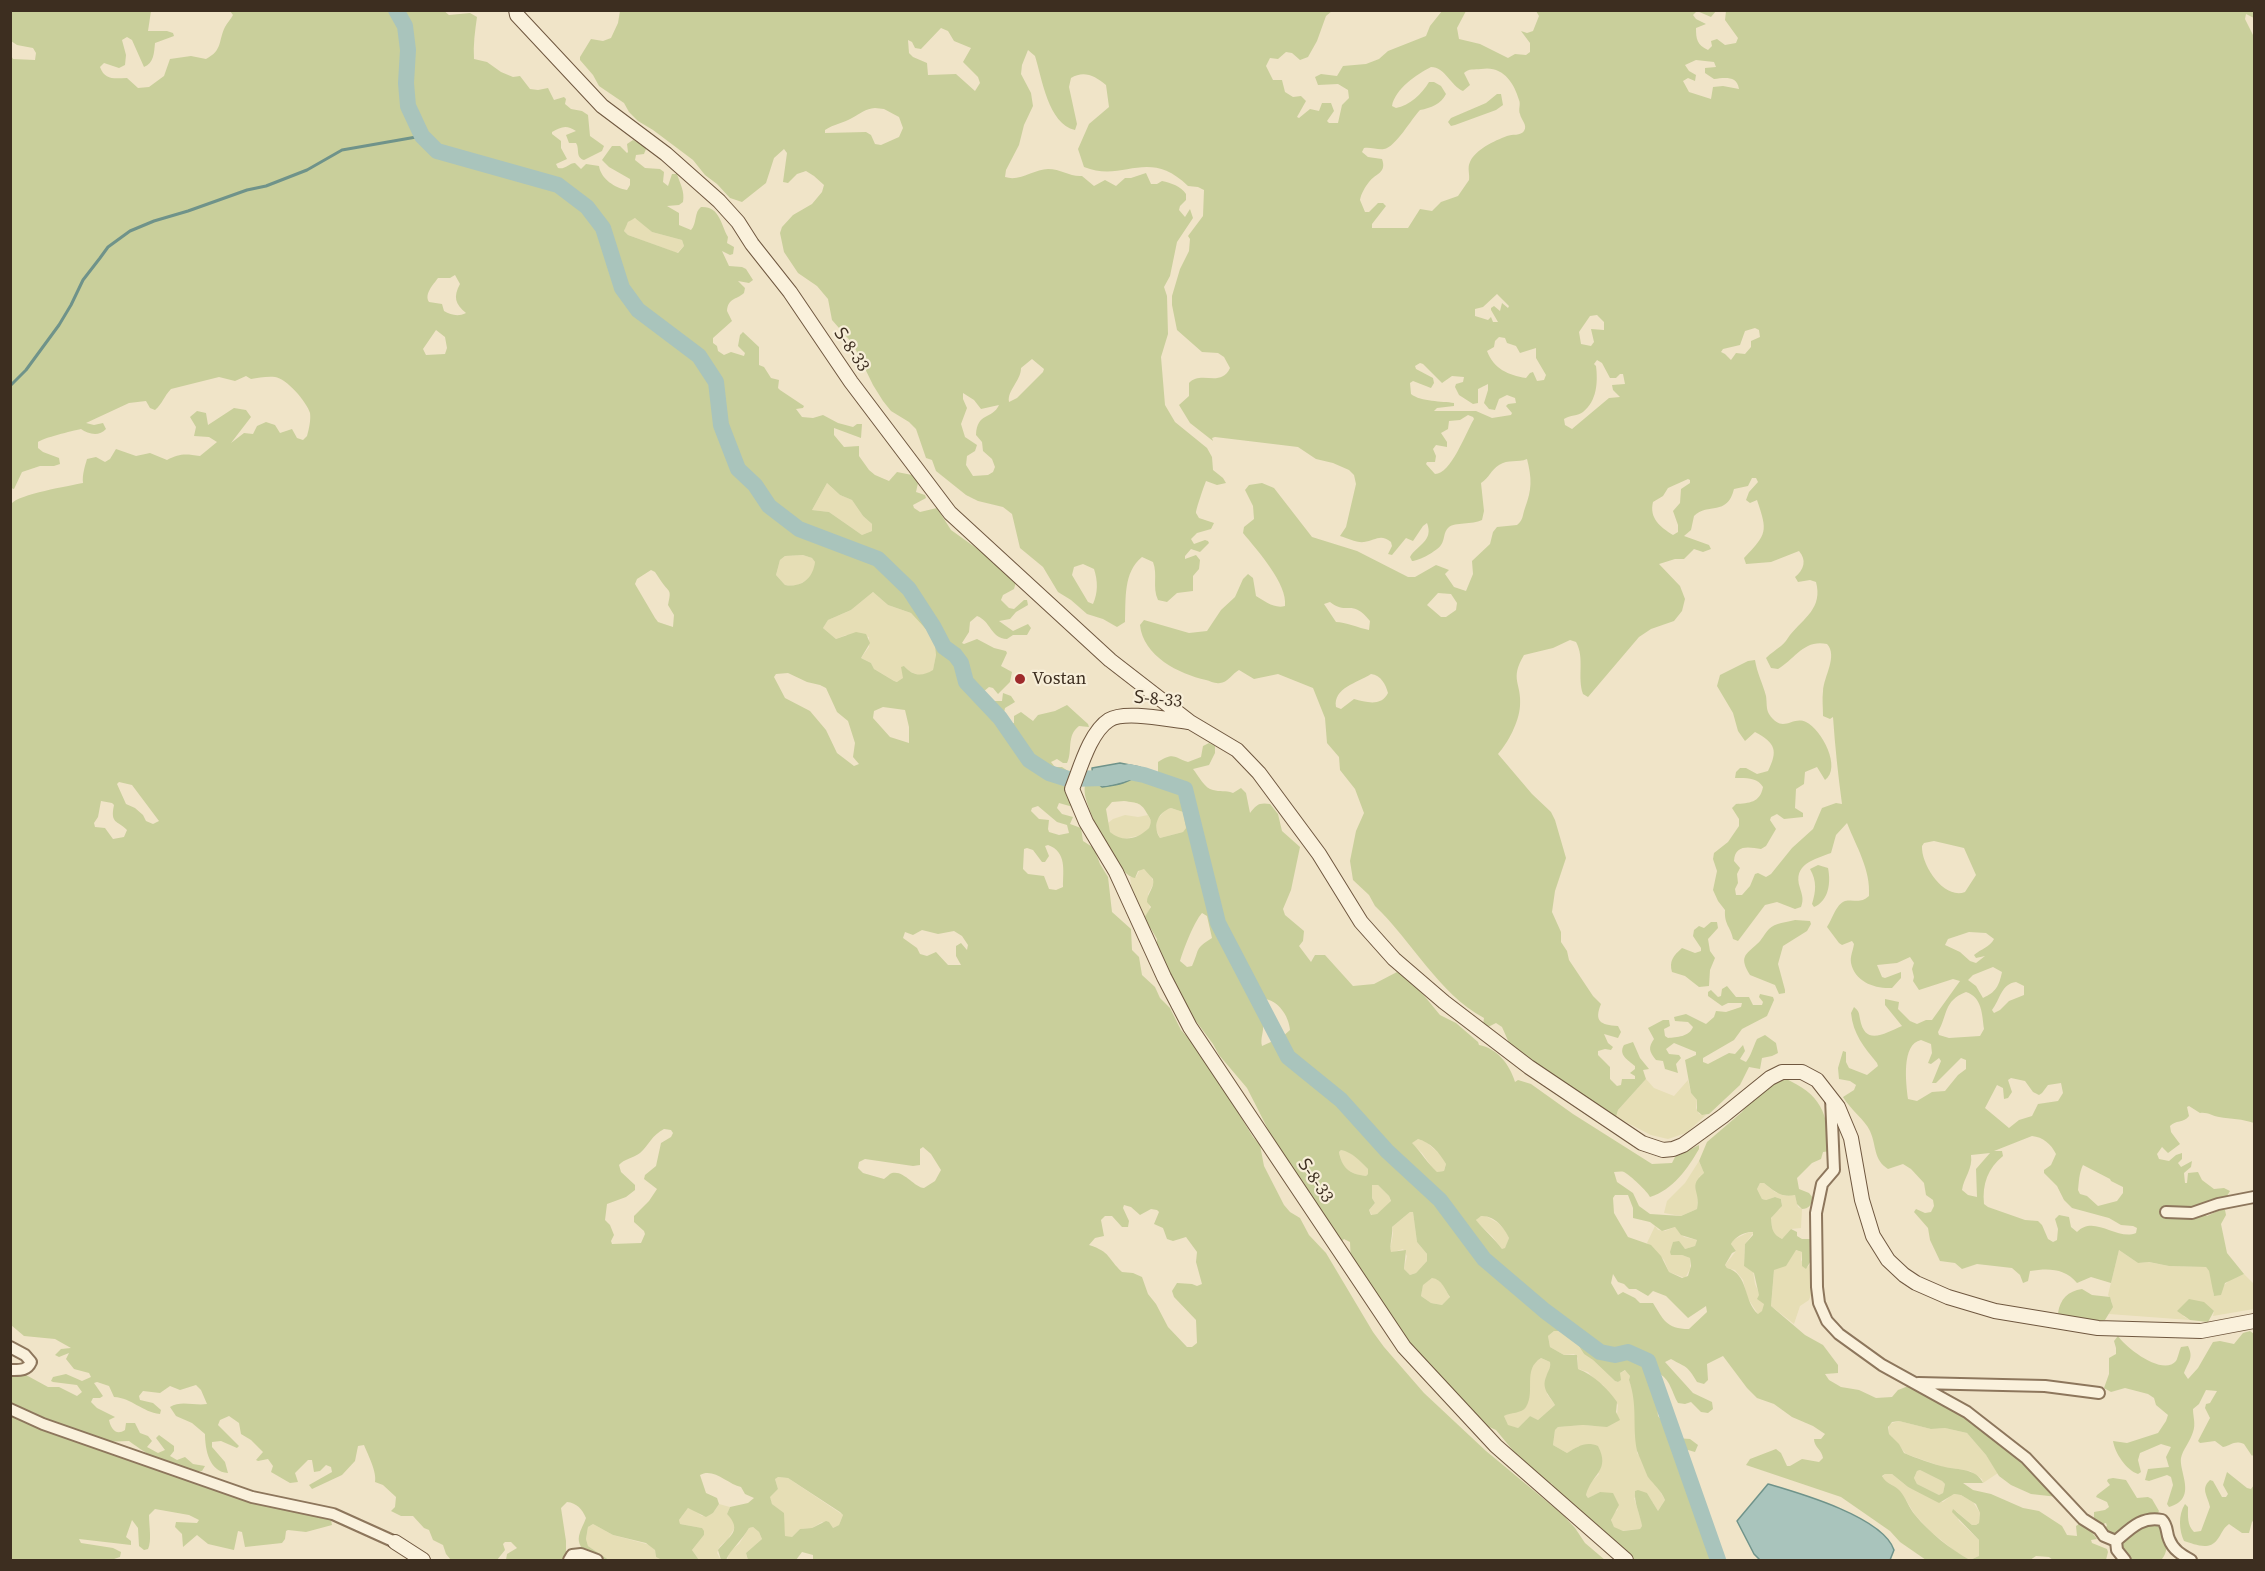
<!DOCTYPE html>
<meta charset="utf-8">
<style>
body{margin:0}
#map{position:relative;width:2265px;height:1571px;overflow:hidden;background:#f0e4c8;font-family:"Source Serif 4",serif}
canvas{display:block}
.frame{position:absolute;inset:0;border:12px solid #3d2e20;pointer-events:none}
</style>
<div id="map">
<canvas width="2265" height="1571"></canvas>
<div class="frame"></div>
</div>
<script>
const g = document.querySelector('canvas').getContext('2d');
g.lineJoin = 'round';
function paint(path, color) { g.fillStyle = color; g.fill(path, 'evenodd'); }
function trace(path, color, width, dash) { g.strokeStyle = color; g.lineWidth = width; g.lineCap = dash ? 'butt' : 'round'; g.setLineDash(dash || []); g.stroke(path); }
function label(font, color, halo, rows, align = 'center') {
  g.font = font + ' "Source Serif 4","Noto Sans Armenian",serif'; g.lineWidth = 4.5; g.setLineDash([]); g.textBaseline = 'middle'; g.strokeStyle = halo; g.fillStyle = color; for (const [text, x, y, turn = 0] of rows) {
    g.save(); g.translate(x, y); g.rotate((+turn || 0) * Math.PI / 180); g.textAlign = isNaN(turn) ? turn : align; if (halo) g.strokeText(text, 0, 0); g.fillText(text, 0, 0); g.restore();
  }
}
paint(new Path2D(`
 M 637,218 L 652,232 L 682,240 L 684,246 L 677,253 L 628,235 L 624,231 L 626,225 L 631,219 Z
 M 827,483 L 840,495 L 852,500 L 863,516 L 872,524 L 872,531 L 862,535 L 829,512 L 812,510 Z
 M 803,555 L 812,558 L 815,562 L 814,571 L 809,579 L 796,586 L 785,585 L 776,575 L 780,560 L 785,556 Z
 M 873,592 L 888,605 L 911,613 L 934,638 L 936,655 L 933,671 L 925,675 L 918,675 L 909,671 L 904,666 L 903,679 L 898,682 L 894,681 L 874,669 L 871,663 L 861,658 L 869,647 L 869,637 L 846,635 L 836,639 L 823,628 L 828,620 L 851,610 Z
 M 1171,808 L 1183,812 L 1186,828 L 1183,832 L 1160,838 L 1156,829 L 1157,820 L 1165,810 Z
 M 1125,815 L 1138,817 L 1148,815 L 1152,823 L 1149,828 L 1142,835 L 1123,839 L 1117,838 L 1110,832 L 1108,823 L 1113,819 Z
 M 1140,869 L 1144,869 L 1149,872 L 1154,883 L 1148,894 L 1150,910 L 1144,918 L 1132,893 L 1130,877 L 1136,877 Z
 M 1646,1079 L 1654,1088 L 1674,1096 L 1688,1080 L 1691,1093 L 1697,1100 L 1696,1108 L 1699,1114 L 1706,1115 L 1686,1133 L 1668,1139 L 1651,1135 L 1616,1117 L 1618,1110 Z
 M 1418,1139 L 1425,1141 L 1442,1156 L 1446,1164 L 1444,1171 L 1437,1172 L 1434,1170 L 1422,1153 L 1411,1143 Z
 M 1341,1150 L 1347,1151 L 1357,1158 L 1368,1169 L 1368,1174 L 1366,1176 L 1357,1175 L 1346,1169 L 1342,1164 L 1339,1152 Z
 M 1699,1161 L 1704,1173 L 1699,1177 L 1697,1209 L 1681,1216 L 1664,1213 L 1667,1201 L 1685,1183 Z
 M 1760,1183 L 1764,1183 L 1775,1192 L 1785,1196 L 1795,1195 L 1798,1207 L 1802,1209 L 1801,1228 L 1791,1229 L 1782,1239 L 1773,1234 L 1771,1219 L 1774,1213 L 1780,1209 L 1782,1202 L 1781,1199 L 1775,1197 L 1766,1200 L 1762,1199 L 1757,1189 Z
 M 1372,1185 L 1378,1185 L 1389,1196 L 1391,1202 L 1377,1214 L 1372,1215 L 1369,1210 L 1375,1203 L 1372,1198 Z
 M 1410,1212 L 1413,1212 L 1417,1242 L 1427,1254 L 1427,1261 L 1416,1273 L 1410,1275 L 1404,1269 L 1407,1256 L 1403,1249 L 1391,1253 L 1390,1250 L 1393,1234 L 1392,1227 Z
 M 1484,1215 L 1498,1223 L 1506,1231 L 1509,1238 L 1505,1249 L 1502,1249 L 1492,1236 L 1476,1221 L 1478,1217 Z
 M 1655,1226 L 1658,1230 L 1665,1231 L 1675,1227 L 1684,1237 L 1697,1240 L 1695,1246 L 1685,1249 L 1682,1247 L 1675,1255 L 1682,1255 L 1690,1258 L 1690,1269 L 1685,1278 L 1669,1272 L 1664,1260 L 1647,1243 Z
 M 1754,1232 L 1745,1244 L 1744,1266 L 1753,1271 L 1755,1284 L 1764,1304 L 1763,1311 L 1758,1314 L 1747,1297 L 1743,1280 L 1735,1270 L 1727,1268 L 1725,1265 L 1736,1251 L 1731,1244 L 1733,1240 L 1747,1233 Z
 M 1795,1250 L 1802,1252 L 1801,1260 L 1806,1268 L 1811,1264 L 1812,1292 L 1809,1300 L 1800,1306 L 1794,1324 L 1771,1306 L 1774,1270 Z
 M 2119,1250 L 2138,1263 L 2148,1262 L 2169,1266 L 2206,1267 L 2209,1271 L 2213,1286 L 2213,1295 L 2231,1279 L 2244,1274 L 2254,1284 L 2254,1309 L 2213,1316 L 2214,1311 L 2183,1316 L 2190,1320 L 2109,1314 L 2112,1302 L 2108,1295 Z
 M 1432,1278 L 1436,1278 L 1442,1283 L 1450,1298 L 1442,1305 L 1431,1303 L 1421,1296 L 1423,1284 Z
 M 1554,1331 L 1561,1331 L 1571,1334 L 1584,1354 L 1593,1360 L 1615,1381 L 1618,1382 L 1620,1380 L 1620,1373 L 1626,1370 L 1630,1376 L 1629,1380 L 1634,1393 L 1636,1419 L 1637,1453 L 1644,1462 L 1648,1476 L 1656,1484 L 1665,1500 L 1658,1511 L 1647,1493 L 1634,1498 L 1641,1520 L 1642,1526 L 1640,1529 L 1620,1531 L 1614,1527 L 1611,1521 L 1613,1514 L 1618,1509 L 1600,1492 L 1588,1498 L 1586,1495 L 1589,1484 L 1599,1474 L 1579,1446 L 1567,1453 L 1553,1445 L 1555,1430 L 1558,1427 L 1583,1425 L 1593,1426 L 1617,1415 L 1618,1405 L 1603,1385 L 1597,1382 L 1588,1372 L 1578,1369 L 1578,1358 L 1574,1354 L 1564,1355 L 1550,1347 L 1548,1336 Z
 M 1541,1358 L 1550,1362 L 1550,1368 L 1546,1377 L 1547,1394 L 1555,1405 L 1538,1420 L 1530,1416 L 1518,1428 L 1508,1426 L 1504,1416 L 1506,1413 L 1524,1409 L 1530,1386 L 1530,1372 L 1535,1362 Z
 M 1899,1421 L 1931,1429 L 1945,1428 L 1967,1433 L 1986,1455 L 1998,1473 L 1983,1483 L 1982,1479 L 1970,1471 L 1943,1467 L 1906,1454 L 1889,1434 L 1889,1424 Z
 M 1920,1470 L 1942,1481 L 1945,1484 L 1943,1493 L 1939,1495 L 1917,1484 L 1914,1478 L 1917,1471 Z
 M 1885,1474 L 1892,1474 L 1908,1487 L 1943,1502 L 1953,1494 L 1961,1495 L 1973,1502 L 1980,1513 L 1979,1523 L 1976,1525 L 1972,1525 L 1956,1511 L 1959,1521 L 1979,1540 L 1979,1556 L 1970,1560 L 1961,1556 L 1931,1532 L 1915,1515 L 1906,1500 L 1892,1485 L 1883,1480 L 1882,1477 Z
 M 777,1477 L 788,1478 L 843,1515 L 839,1525 L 833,1528 L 822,1522 L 812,1528 L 800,1529 L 792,1537 L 785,1537 L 783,1513 L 772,1504 L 769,1497 L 778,1489 L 775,1479 Z
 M 719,1504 L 730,1507 L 727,1514 L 735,1522 L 734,1529 L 728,1539 L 720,1546 L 717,1553 L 721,1560 L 699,1560 L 692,1550 L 704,1535 L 702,1528 L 680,1524 L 679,1520 L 688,1508 L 692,1509 L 702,1516 L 713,1513 Z
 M 593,1524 L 613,1535 L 650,1545 L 655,1550 L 656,1557 L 662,1560 L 609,1560 L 588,1546 L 586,1539 L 588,1527 Z
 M 753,1527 L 759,1532 L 762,1539 L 746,1553 L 748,1560 L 727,1560 L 730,1551 L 739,1544 L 749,1528 Z`), '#e6deb5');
paint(new Path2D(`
 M 443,10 L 449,15 L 470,13 L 477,17 C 475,31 473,45 474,59 L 487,62 L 501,72 L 513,77 L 520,76 L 530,89 L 538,90 L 548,88 L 554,100 L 564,97 L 566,99 L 565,104 L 571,109 L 582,111 L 588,115 L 590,136 L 604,146 L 602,151 L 584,160 C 575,157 580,149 576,143 L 569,143 L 566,135 L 576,131 C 566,124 561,127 552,132 L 552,134 L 561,141 L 561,148 L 567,159 L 556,164 L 558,168 C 565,170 569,163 575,163 L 581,169 L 586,164 L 599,166 C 601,179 615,188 627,190 L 630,185 L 630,179 L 609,167 L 602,160 L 612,146 L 620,146 L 627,153 L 628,152 L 627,144 L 633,140 L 643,145 L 646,149 L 644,154 L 636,155 L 635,160 L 645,168 L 660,169 L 664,172 L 663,182 L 668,186 L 672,174 L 677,174 C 680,184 685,191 683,202 L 679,205 L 667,206 L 679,213 L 679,225 L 691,230 C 697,224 694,212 701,207 C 720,206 721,225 728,237 L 727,243 L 734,247 L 733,254 L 730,255 L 722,251 L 729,266 L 742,267 L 746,269 L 753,280 L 749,283 L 738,281 L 745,288 L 744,293 C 736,300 728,298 727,311 L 732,321 L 713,338 L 713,343 L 717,346 L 718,351 L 724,355 L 731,352 L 744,356 L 745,353 L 738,346 L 740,335 L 743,332 L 759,347 L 759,365 L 764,367 L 771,378 L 779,380 L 778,388 L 780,390 L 804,406 L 803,408 L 796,409 L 802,417 L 813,418 L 823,415 L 838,423 L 853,427 L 857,424 L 862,424 L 861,438 L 834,428 L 834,435 L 844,447 L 859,446 L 859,456 L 869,470 L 875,475 L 889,481 L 897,472 L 912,475 L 918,483 L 916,492 L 925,495 L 926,498 L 913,505 L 914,508 L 920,512 L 937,508 L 951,530 L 986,555 L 1016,582 L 1014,589 L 1003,595 L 1001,600 L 1009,608 L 1014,609 L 1024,600 L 1027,600 L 1028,605 L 1016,612 L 1010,619 L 999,621 L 1013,631 L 1028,624 L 1031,628 L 1027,635 L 1013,635 L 1007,639 C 990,638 991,621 977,616 L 970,622 L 969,632 L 962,643 L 964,644 L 977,639 L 994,648 L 1006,651 L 1007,653 L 1001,666 L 1012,672 L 1010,682 L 998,694 L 993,688 L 989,687 L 983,692 L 982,697 L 994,701 L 1002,701 L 1003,693 L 1011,696 L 1015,702 L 1005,708 L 1003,718 L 1006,725 L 1014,723 L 1014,716 L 1021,712 L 1033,721 L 1038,715 L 1055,711 L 1067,705 L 1088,724 L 1089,727 L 1079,726 C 1066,736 1073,751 1067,763 L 1063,763 L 1057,759 L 1051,762 L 1055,767 L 1062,767 L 1068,771 L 1066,776 L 1073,807 L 1059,803 L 1057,808 L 1062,814 L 1073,817 L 1070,824 L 1081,828 L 1083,841 L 1094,848 L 1100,864 L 1108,877 L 1112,912 L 1131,929 L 1132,950 L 1139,957 L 1142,975 L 1155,987 L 1160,998 L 1170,1008 L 1181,1030 L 1201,1052 L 1253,1137 L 1260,1145 L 1264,1166 L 1284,1205 L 1290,1212 L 1300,1218 L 1309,1235 L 1326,1253 L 1373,1332 L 1384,1347 L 1424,1393 L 1486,1451 L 1562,1514 L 1575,1528 L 1585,1543 L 1605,1560 L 813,1560 L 813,1555 L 802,1552 L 796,1560 L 748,1560 L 746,1553 L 762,1539 L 759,1532 L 753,1527 L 749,1528 C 743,1539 730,1550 726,1560 L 721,1560 L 718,1550 C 729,1536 743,1531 727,1514 L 730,1507 L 748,1503 L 754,1498 L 745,1494 L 741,1487 C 728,1484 713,1467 700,1475 L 706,1493 L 717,1498 L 719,1504 L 713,1513 L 706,1517 L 688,1508 L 679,1520 L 680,1524 L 702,1528 L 704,1531 L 704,1535 L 692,1550 L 699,1560 L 662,1560 L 656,1557 L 655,1550 L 646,1543 L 613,1535 L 593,1524 L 588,1527 L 586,1539 L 588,1546 L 609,1560 C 597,1559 576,1552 579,1536 C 580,1530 584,1524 586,1518 C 582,1509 577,1503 567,1502 L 561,1508 L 566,1541 L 566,1560 L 506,1560 L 507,1554 L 517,1548 L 511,1542 L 505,1542 L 503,1544 L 505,1550 L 497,1560 L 451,1560 L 446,1554 L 443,1545 L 433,1540 L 429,1530 L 424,1528 L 413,1516 L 401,1516 L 391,1511 L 395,1507 L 396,1497 L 383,1485 L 375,1482 C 377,1472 368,1455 364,1445 L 358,1446 L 355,1461 L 342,1475 L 312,1489 L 309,1485 L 332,1472 L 331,1467 L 326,1465 L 320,1471 L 314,1472 L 312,1460 L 308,1460 L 295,1473 L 298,1482 L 290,1483 L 271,1472 L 273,1466 L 268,1459 L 258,1461 L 256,1460 L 263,1452 L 251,1440 L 241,1434 L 239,1423 L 229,1416 L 220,1420 L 218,1425 L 239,1446 L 237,1448 L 221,1441 L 212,1442 L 212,1447 L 225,1462 L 228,1473 C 209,1472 205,1449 205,1434 L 192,1423 L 176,1416 L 170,1407 C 181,1400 194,1406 207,1404 L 201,1390 L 196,1385 L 180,1390 L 170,1386 L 160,1393 L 143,1391 L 139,1396 L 140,1400 L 153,1403 L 161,1410 L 160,1414 C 142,1412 132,1398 114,1397 L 109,1386 L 97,1382 L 94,1383 L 103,1396 L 100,1398 L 93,1398 L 91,1402 L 97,1408 L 115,1417 L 109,1420 C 111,1429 116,1436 125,1430 L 126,1423 L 135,1423 L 140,1433 L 148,1436 L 152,1441 L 147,1447 L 158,1453 L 165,1450 L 156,1438 L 159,1435 L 174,1446 L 174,1451 L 170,1456 L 177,1460 L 185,1457 L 193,1464 L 205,1466 L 202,1471 C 175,1474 150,1456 129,1441 L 102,1442 L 57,1426 L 31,1411 L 24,1411 L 11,1402 L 11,1376 L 26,1375 L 48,1387 L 59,1387 L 77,1396 L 82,1392 L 77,1385 L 53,1382 L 51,1381 L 53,1377 L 66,1374 L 82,1381 L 91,1377 L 89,1373 L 74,1369 L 66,1359 L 69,1353 L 59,1357 L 55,1355 L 61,1349 L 71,1348 L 55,1339 L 24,1336 L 11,1325 L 11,504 C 19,494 69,486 83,483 C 82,475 85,466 87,459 L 96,457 L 105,462 L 110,459 L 116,449 L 136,456 L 150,453 L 167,460 C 180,453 186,454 200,456 L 217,442 L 209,437 L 194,436 L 196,427 L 190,417 L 197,411 L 206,413 L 208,425 L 234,408 L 246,410 L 251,417 L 231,443 L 244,433 L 253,434 L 257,426 L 266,422 L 275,425 L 280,433 L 292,429 L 297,438 L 303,440 L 307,436 C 309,429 311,420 310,413 C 307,402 286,378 275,377 C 267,376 258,378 251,379 L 246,376 L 235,381 L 219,377 L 171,389 C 164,396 163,403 155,410 L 150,408 L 146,401 L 129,403 L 86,423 L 94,425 L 103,423 L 106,429 C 99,437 88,434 81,429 C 72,431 43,438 38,442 L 38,448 L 43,452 L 59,458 L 60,464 L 54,466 L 40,466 L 22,472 L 14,489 L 11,488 L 10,54 L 13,59 L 35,60 L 36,53 L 33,48 L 17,45 L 11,41 L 11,11 L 151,11 L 148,31 L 167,31 L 173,33 L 174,36 L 155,43 C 154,53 154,63 144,67 L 132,40 L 127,37 L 122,40 L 126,55 L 125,65 L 119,68 L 104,63 L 100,67 C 105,81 115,78 127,78 L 138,88 L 149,87 L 164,76 L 170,59 L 191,56 L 206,59 C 223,50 218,41 225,27 C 227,23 231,19 233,15 L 230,11 ZM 635,218 L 652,232 L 682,240 L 684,246 L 678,253 L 628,235 L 624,231 L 628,222 ZM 455,275 L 460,284 C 453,297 455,304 466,313 C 458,317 451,315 444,311 L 442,304 L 429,302 C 424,294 433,285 438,278 L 450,278 ZM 436,330 L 445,337 L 447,348 L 445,354 L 426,355 L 423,349 ZM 827,483 L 840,495 L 852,500 L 863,516 L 872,524 L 872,531 L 862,535 L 829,512 L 812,510 ZM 803,555 L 812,558 L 815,562 C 813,578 802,588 785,585 L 776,575 L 780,560 L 785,556 ZM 651,570 L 655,572 C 657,575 659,578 661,581 C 669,593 672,588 668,605 L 674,615 L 673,627 L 658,622 L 655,618 L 635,584 L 637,579 ZM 873,592 L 888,605 L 911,613 L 934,638 L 936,655 L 933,670 C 922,677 913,676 904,666 L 901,667 L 903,678 L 897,682 L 894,681 L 874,669 L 871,663 L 861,658 L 870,643 L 866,634 L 856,632 L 836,639 L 823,628 L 828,620 L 851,610 ZM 788,673 L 807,682 L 820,685 L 826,688 L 837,712 L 848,721 L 855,743 L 853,757 L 859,764 L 854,766 L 837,753 L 826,730 L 810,711 L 785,698 L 774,677 L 776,674 ZM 883,707 L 905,710 L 909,727 L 909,743 L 890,737 L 873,718 L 874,711 ZM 119,782 L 132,785 L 159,821 L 153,824 L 146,821 L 143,815 L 135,808 L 126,804 L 117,784 ZM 101,801 L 112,803 L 114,805 C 110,824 117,820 127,830 L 124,837 L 113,839 L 105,828 L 95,827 L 94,823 L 98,817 ZM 1038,806 L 1057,822 L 1067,825 L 1069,833 L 1059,835 L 1049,832 L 1048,829 L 1049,820 L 1039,819 L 1031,811 L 1032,808 ZM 1048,845 C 1067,852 1063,870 1063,887 L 1056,890 L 1049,889 L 1044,876 L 1028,874 L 1023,869 L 1024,849 L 1027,848 L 1033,850 L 1042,862 L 1045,862 L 1049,856 L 1045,846 ZM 922,930 L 938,934 L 954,931 L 962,936 L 968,945 L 967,950 L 961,943 L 956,946 L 956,956 L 961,965 L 948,965 L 936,952 L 927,956 L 920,954 L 917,948 L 903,938 L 905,932 L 913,935 ZM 664,1129 L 671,1130 L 673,1133 L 671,1137 L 661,1143 L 656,1166 L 645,1175 L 644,1179 L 657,1189 L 649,1201 L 634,1216 L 634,1222 L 644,1231 L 645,1234 L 641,1243 L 612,1244 L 611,1241 L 614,1235 L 610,1225 L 605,1220 L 607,1204 L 626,1197 L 635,1190 L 635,1185 L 621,1172 L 619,1165 C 624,1159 633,1158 640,1153 C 649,1145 652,1135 664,1129 ZM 923,1147 L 931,1154 L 941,1170 L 935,1181 L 924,1188 C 914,1187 904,1170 892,1173 C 889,1174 887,1177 884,1179 L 863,1173 L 858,1168 L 859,1162 L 865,1159 L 913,1166 L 920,1165 L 920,1149 ZM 1124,1205 L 1131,1207 L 1140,1215 L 1151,1209 L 1157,1210 L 1159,1212 L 1154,1224 L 1163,1228 L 1167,1239 L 1173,1241 L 1186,1237 L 1197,1252 L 1196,1262 L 1202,1284 L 1197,1286 L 1192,1284 L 1177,1283 L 1172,1291 L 1174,1297 L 1196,1320 L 1197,1343 L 1192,1347 L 1187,1347 L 1168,1327 L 1156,1304 L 1148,1294 L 1142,1277 L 1133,1273 L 1122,1272 C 1107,1258 1111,1252 1089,1245 L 1095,1238 L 1104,1236 L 1101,1220 L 1105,1216 L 1112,1216 L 1122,1227 L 1128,1227 L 1129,1221 L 1123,1208 ZM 778,1477 L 788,1478 L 840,1512 L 843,1515 L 839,1525 L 833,1528 L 829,1522 L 826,1521 L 812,1528 L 800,1529 L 792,1537 L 785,1536 L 784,1513 L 772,1504 L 770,1497 L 778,1489 L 775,1479 Z
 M 620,11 L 1332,11 L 1326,16 L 1317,41 L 1308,57 L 1300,60 L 1292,53 L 1286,52 L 1278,59 L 1270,58 L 1266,66 L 1273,80 L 1282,80 L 1285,92 L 1293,97 L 1301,96 L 1306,101 L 1297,117 L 1299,118 L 1310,109 L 1319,111 L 1322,103 L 1331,103 L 1334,111 L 1327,121 L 1329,123 L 1338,123 L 1342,105 L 1349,98 L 1348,90 L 1338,84 L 1318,85 L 1315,77 L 1321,74 L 1337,76 L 1343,66 L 1366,64 L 1379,59 L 1388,51 L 1426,36 L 1430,26 L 1442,11 L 1466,11 L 1457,28 L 1459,39 L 1480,44 L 1508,58 L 1515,54 L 1526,55 L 1530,52 L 1530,43 L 1521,31 L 1527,33 L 1533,31 L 1539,16 L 1536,11 L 1716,11 L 1711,17 L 1697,11 L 1693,15 L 1696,19 L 1706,24 L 1696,28 C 1696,39 1697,45 1708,50 L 1712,46 L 1711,41 L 1717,39 L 1725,45 L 1736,43 L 1738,38 L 1725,20 L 1726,11 L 2254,11 L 2254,18 L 2246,14 L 2245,19 L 2254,37 L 2254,1123 C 2243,1119 2231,1119 2219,1117 C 2212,1116 2208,1112 2200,1113 L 2189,1106 L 2187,1107 L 2189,1116 C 2184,1123 2175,1120 2170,1126 L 2171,1132 L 2180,1144 L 2168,1153 L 2162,1147 L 2157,1154 L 2159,1159 L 2169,1161 L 2176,1155 L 2182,1153 L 2182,1159 L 2178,1163 L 2181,1167 L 2192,1161 L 2191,1167 L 2184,1173 L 2185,1183 L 2187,1183 L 2188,1173 L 2198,1172 L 2202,1180 L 2214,1189 L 2224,1188 L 2230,1191 L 2227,1196 L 2216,1199 L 2198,1210 L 2207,1216 L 2222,1209 L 2225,1210 L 2226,1215 L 2221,1224 L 2227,1253 L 2244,1274 L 2225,1283 L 2221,1295 L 2214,1296 L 2209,1271 L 2206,1267 L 2169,1266 L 2149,1262 L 2138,1263 L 2119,1250 L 2111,1283 L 2091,1277 L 2077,1283 C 2065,1268 2048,1268 2030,1271 L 2028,1281 L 2023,1283 L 2020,1275 L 2012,1268 L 1977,1264 L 1962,1269 L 1955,1263 L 1940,1261 L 1930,1240 L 1928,1228 L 1914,1212 L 1916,1209 L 1925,1213 L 1931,1212 L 1934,1206 L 1933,1200 L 1926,1195 L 1924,1183 L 1911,1169 L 1903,1164 L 1888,1169 C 1873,1159 1877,1147 1870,1131 C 1865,1120 1850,1109 1843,1097 L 1854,1090 L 1856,1085 L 1850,1081 L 1839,1079 L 1838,1068 L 1843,1051 L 1846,1052 L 1846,1062 L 1849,1068 L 1867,1075 L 1878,1066 L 1877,1063 C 1864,1047 1853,1034 1851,1013 L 1854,1007 C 1859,1011 1859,1013 1860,1019 C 1865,1047 1885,1033 1902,1026 L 1885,1005 L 1885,999 L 1899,1002 L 1898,1009 L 1910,1021 L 1917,1024 L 1926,1020 L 1932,1020 L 1960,981 L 1953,979 L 1919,990 L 1913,981 L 1914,977 L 1912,969 L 1914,963 L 1910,957 L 1897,963 L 1877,965 L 1882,977 L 1885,978 L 1901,972 L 1901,978 L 1892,988 C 1875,989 1855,982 1851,963 C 1850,956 1853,951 1854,944 L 1852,941 L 1842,945 L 1839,943 L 1827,927 C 1832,920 1836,904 1845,901 C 1855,899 1860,904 1869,896 C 1871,870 1856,846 1847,823 L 1836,835 L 1831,853 C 1815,859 1792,864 1800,888 C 1802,895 1804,899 1801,907 L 1795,909 L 1777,902 L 1765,905 L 1738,941 L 1733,939 C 1731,927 1724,925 1725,910 L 1718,901 L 1713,890 L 1717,871 L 1713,859 L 1714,853 L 1728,842 L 1739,826 L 1739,819 L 1732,808 L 1736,804 C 1749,803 1760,803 1763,787 C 1757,777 1746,778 1735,778 L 1736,772 L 1740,768 L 1746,768 L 1757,774 L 1768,771 C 1778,751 1776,743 1755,732 L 1745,741 L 1738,731 L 1733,713 L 1717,686 L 1720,675 L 1748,661 L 1755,660 C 1757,673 1763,684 1766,696 C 1767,702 1766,709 1769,714 C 1783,735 1792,715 1806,722 C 1822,730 1842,768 1825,780 L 1817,767 L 1805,772 L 1804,784 L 1796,789 L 1795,808 L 1803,813 L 1803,817 L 1784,819 L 1777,814 L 1771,817 L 1770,820 L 1776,829 L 1766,846 L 1761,849 C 1749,847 1735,844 1734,861 L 1740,868 L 1737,874 L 1738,883 L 1735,889 L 1736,895 L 1742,895 L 1750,886 L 1755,874 L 1758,873 L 1766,877 L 1771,874 L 1792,848 L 1813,829 L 1822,808 L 1836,803 L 1842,804 C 1838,775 1835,746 1833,717 L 1830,719 L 1823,716 C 1823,708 1822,699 1823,691 C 1824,676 1838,656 1827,644 C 1804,639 1795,659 1778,669 L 1771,668 L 1766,658 C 1771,653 1776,650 1781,646 C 1785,643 1787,639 1790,635 C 1804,618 1823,608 1816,582 L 1810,580 L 1798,582 L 1795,577 C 1804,570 1807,560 1799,551 L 1771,562 L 1746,564 L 1744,558 C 1767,534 1768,532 1757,500 L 1750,503 L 1746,500 L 1749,492 L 1758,482 L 1756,478 L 1752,478 L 1748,486 L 1734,489 C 1727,517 1708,502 1694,516 L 1691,530 L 1684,536 L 1709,545 L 1711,549 L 1703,552 L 1694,549 L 1684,559 L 1675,559 L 1659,564 L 1680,586 L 1685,599 L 1682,611 L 1674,621 L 1651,629 L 1639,637 L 1588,697 L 1583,694 C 1577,677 1585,658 1576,642 L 1570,640 L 1553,648 L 1524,655 C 1509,680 1522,683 1520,706 C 1519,722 1508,743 1498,754 L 1532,794 L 1551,812 L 1555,820 L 1566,858 L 1555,891 L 1552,912 L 1561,932 L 1561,942 L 1567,951 L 1569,960 L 1593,996 L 1601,1004 C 1594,1021 1600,1025 1618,1026 L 1621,1032 L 1618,1038 L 1604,1034 L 1608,1043 L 1613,1047 L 1611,1050 L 1605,1049 L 1598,1051 L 1598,1055 L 1610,1067 L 1610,1079 L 1617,1086 L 1621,1085 L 1622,1079 L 1635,1079 L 1635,1076 L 1630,1073 L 1635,1069 L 1635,1066 C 1628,1060 1618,1055 1624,1045 L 1633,1042 L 1640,1058 L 1649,1069 L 1643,1070 L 1646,1079 L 1618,1110 L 1616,1117 L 1558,1081 L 1510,1045 L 1502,1027 L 1496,1023 L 1486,1028 L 1483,1025 L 1484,1018 C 1438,993 1412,941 1375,906 L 1369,895 L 1353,880 L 1350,861 L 1356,831 L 1364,813 L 1355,789 L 1340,770 L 1339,757 L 1327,743 L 1325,718 L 1313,688 L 1278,674 L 1254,679 L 1239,670 C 1233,673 1227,683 1220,683 C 1215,684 1210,681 1206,680 C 1179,674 1143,656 1140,625 L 1144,620 L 1189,633 L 1207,631 L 1221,610 L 1235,597 L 1243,579 L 1248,574 L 1253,578 L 1256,596 C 1265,601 1274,609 1285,606 C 1288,584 1257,550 1243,533 L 1244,527 L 1254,519 L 1253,506 L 1245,490 L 1249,485 L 1262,483 L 1274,488 L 1312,537 L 1357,551 L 1408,577 L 1415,577 L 1436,565 L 1449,570 L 1445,574 L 1454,587 L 1466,591 L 1473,574 L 1472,561 L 1490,544 L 1493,532 L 1497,527 L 1517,525 C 1524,519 1522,516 1525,508 C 1532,489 1532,479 1527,459 C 1518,463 1508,459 1499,465 C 1491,470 1489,478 1481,483 L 1484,511 L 1482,520 C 1472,525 1455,522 1449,527 C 1443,532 1445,540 1441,545 C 1437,551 1419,561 1412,561 L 1410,557 C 1417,545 1434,541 1427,523 L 1423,526 L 1413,541 L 1406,538 L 1392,555 L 1388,554 L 1392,546 L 1391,542 C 1380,533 1375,541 1364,542 C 1357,543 1347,538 1340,536 L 1346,527 L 1356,484 L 1354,475 L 1349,470 L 1333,463 L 1316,459 L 1298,447 L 1215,437 L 1212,438 L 1213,441 L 1190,423 L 1179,405 L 1189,396 L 1189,383 C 1201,370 1221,388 1230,368 L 1224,357 L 1218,353 L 1202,352 L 1177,330 L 1172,305 L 1172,296 L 1180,269 L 1189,251 L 1190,239 L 1188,236 L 1203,216 L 1204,190 L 1198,187 L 1188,186 C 1148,147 1124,183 1084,167 L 1078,149 L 1089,124 L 1109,107 L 1106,85 C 1095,76 1084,70 1071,78 L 1069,87 L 1077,124 L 1075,130 C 1048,124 1042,78 1035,56 L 1028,50 L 1022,65 L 1021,74 L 1031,93 L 1033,106 L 1024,125 L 1019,145 L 1006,170 L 1005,177 C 1020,182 1034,169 1048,169 C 1061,169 1070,177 1082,176 L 1094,186 L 1105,180 L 1116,186 L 1125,178 L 1131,178 L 1146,173 L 1151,184 L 1157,184 L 1162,181 C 1171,183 1181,186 1186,194 L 1186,200 L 1180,206 L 1179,210 L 1185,217 L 1190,209 L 1193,218 L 1177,242 L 1170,276 L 1164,287 L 1167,296 L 1168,334 L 1161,357 L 1165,405 L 1175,422 L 1207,448 L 1212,457 L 1213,470 L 1223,478 L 1226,483 L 1217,485 L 1206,481 C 1204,486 1196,509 1196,513 L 1199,518 L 1214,523 L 1211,529 L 1197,533 L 1191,539 L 1194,544 L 1205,540 L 1208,541 L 1209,543 L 1200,552 L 1191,549 L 1185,556 L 1185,559 L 1196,555 L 1200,560 L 1199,569 L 1193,576 L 1193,591 L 1177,593 L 1167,602 L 1158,600 C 1152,587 1158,575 1153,562 L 1142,557 C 1123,572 1126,600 1125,622 L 1117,627 L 1103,619 L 1087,614 L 1071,600 L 1058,592 L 1043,567 L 1020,548 L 1012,514 L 1003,507 L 978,501 L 966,495 L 936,471 L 932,460 L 926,458 L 916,429 L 909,422 L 891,411 L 883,401 L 873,385 L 853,344 L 832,320 L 828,299 L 817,286 L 798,273 L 784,252 L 780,233 L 782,227 L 793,215 L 812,204 L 822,192 L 824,185 L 814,176 L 806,171 L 797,174 L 788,183 L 783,182 L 787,153 L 784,149 L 774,158 L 766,183 L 742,202 L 730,198 L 717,184 L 705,175 L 693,160 L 653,130 L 638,121 L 629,112 L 624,103 L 599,86 L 593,75 L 580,60 L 580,57 L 591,39 L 603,41 L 611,38 L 618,23 ZM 941,28 L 948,31 L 954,41 L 971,48 L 963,62 L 978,77 L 980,83 L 975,91 L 956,74 L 928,75 L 927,63 L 913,57 L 909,53 L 908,40 L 912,42 L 915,48 L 921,49 ZM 1696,60 L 1714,62 L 1716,67 L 1705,68 L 1705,73 L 1714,79 C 1724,78 1737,75 1739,89 L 1723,86 L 1713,87 L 1711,99 L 1689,92 L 1683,81 L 1688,78 L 1695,81 L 1696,75 L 1689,71 L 1685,65 ZM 1431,67 C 1445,67 1451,86 1463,91 L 1470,85 L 1464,73 C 1469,68 1474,70 1481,69 C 1502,65 1514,82 1519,100 C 1521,104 1518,110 1520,114 C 1521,120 1528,125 1524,131 C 1521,136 1512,134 1507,136 C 1494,141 1476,149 1470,162 C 1467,168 1470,174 1469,180 L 1458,196 L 1441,202 L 1432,211 L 1420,209 L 1408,228 L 1372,228 L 1372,224 L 1386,206 L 1383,203 L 1378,203 L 1369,212 L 1365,212 L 1360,200 C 1361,194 1365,187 1369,182 C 1376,173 1387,173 1382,159 L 1368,157 L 1362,152 L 1364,148 C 1371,147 1378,150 1384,149 C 1395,148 1412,118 1420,110 C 1431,108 1441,104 1446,94 L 1441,86 L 1434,82 L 1429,82 C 1422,94 1409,106 1396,108 L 1392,106 C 1395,89 1417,74 1431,67 ZM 875,108 L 884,109 L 899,117 L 903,128 L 899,137 L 881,145 L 875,144 L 871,135 L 866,132 L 825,133 L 825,130 C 834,124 843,123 852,118 C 861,113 865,109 875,108 ZM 1497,294 L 1509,306 L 1508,308 L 1502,303 L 1500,311 L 1494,306 L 1491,308 L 1491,310 L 1498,322 L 1493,322 L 1491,317 L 1488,320 L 1475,316 L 1475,309 L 1483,307 ZM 1597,315 L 1604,322 L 1604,330 L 1591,329 L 1594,342 L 1591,346 L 1581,344 L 1579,332 L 1590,316 ZM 1755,328 L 1759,330 L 1760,337 L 1751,341 L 1751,347 L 1745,354 L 1736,353 L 1731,360 L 1725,354 L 1721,352 L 1723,349 L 1740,345 L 1745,331 ZM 1499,337 L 1505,338 L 1507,343 L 1516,346 L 1520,353 L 1536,348 L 1536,358 L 1546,375 L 1544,380 L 1537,381 L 1533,372 L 1530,373 L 1526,378 C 1508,375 1494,369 1487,351 L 1494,347 L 1495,341 ZM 1032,359 L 1044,369 L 1043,372 L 1017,398 L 1009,402 C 1007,390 1021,381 1021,368 ZM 1597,360 L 1602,363 L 1610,378 L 1616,378 L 1620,374 L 1623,374 L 1625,384 L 1612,385 L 1613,390 L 1620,397 L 1609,398 L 1572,429 L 1565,425 L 1564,419 C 1570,415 1578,416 1583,412 C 1597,401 1598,382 1596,366 L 1594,364 ZM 1420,363 L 1423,364 L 1442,383 L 1452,376 L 1464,377 L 1463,382 L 1456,384 L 1455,387 L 1459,395 L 1473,404 L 1478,403 L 1478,389 L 1488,384 L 1488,390 L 1484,403 L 1489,409 L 1495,410 L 1499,399 L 1507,395 L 1515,398 L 1516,403 L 1508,404 L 1506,406 L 1512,413 L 1511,415 L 1492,418 L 1476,411 L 1434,411 L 1437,408 L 1454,406 L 1454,403 C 1442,401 1421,402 1411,394 L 1410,383 L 1413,381 L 1431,388 L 1434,383 L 1433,378 L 1416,369 L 1415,366 ZM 963,393 L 974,400 L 981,409 L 999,405 C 992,420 977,412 976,435 L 982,442 L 983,451 L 992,459 L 995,467 L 993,472 L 988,475 L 973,476 L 966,465 L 967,456 L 975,451 L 977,445 L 965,437 L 961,424 L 967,408 L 963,399 ZM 1468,415 L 1473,417 L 1474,419 C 1465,434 1451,474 1435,474 L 1426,464 L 1427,462 L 1435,462 L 1436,456 L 1433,449 L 1436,445 L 1447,447 L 1447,442 L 1441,433 L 1448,429 L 1449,421 L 1460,420 ZM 1688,479 L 1690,480 L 1690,483 L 1681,489 L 1680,503 L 1673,511 L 1678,525 L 1678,532 L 1673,535 C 1660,527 1649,518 1653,502 L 1663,496 L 1668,488 ZM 1083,564 L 1094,569 C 1098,581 1098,593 1093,604 L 1088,602 L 1072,575 L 1074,567 ZM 1438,593 L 1451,594 L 1457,603 L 1456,610 L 1446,617 L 1441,617 L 1427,605 ZM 1330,602 C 1348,616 1351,598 1370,621 L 1369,630 C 1359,628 1345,622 1336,622 L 1324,604 ZM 1371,674 C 1381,675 1386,685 1388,693 C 1381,707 1366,702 1354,699 L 1341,709 L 1336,707 C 1333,688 1357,683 1371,674 ZM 1934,841 L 1964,848 L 1976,875 L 1965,892 C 1944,900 1921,865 1922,846 L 1924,843 ZM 1969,932 L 1986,933 L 1994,939 C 1990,947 1981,949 1974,955 L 1976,958 L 1985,956 L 1976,963 L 1970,961 L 1960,952 L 1945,945 L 1948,939 ZM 1993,967 L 2002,972 C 1999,986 1996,992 1983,998 L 1976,986 L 1968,980 L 1973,975 ZM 2016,982 L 2024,986 L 2024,995 L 2009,1001 L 2000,1010 L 1994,1013 L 1992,1010 C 2000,1000 2001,984 2016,982 ZM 1966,992 C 1982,997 1982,1014 1984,1029 L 1980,1036 L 1949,1038 L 1939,1035 L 1938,1032 C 1948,1015 1943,1001 1966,992 ZM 1921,1040 L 1931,1044 L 1932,1053 L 1928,1063 L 1931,1064 L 1939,1058 L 1941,1061 L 1932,1083 L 1936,1083 L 1961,1058 L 1966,1060 L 1966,1069 L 1958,1075 L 1945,1091 L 1932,1092 L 1917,1101 L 1908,1099 C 1906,1083 1901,1044 1921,1040 ZM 2011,1078 L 2025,1081 L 2033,1092 L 2039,1095 L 2042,1093 L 2048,1085 L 2061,1083 L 2063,1093 L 2058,1101 L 2038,1104 L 2032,1116 L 2019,1120 L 2009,1128 L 1985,1108 L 1997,1085 L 2003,1088 L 2004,1099 L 2008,1098 L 2012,1092 L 2008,1080 ZM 2032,1136 C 2043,1137 2051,1144 2056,1154 L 2051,1165 L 2044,1170 L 2044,1173 L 2057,1186 L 2064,1200 L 2072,1208 L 2109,1218 L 2121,1225 L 2133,1226 L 2137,1228 L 2136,1233 C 2117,1241 2094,1214 2077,1232 L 2071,1227 L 2069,1217 L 2059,1215 L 2055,1219 L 2058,1229 L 2057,1240 L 2053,1242 L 2048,1239 L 2042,1225 L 2038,1221 L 2025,1220 L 1988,1207 L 1984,1204 C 1982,1184 1988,1168 2003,1156 L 2002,1151 L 1994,1151 ZM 1990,1153 L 1976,1169 L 1977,1197 L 1968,1195 L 1962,1190 C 1964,1177 1973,1169 1971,1155 ZM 2083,1165 L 2110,1179 L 2111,1181 L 2123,1187 L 2123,1193 L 2117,1201 L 2098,1206 L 2087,1196 L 2080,1194 L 2078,1190 C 2079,1182 2079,1173 2083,1165 Z
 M 1497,94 L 1501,94 L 1503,105 L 1496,110 L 1455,125 L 1451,126 L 1448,122 L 1451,118 L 1486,103 Z
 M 1209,743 L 1215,746 L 1215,753 L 1209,765 L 1193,769 C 1198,775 1205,789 1213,790 C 1220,792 1225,790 1233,793 L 1241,788 L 1246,793 L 1250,813 C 1256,805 1259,802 1270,804 L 1278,814 L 1282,831 L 1300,847 L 1291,890 L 1283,909 L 1285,915 L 1304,931 L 1303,941 L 1299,946 L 1311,962 L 1315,955 L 1325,955 L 1353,986 L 1374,984 L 1397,972 L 1412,981 L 1440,1015 L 1456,1023 L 1478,1042 L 1479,1045 C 1497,1048 1510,1065 1515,1082 L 1518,1080 L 1531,1084 L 1573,1114 L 1652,1164 L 1672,1163 L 1675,1157 L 1699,1145 L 1699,1149 C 1688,1168 1673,1190 1650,1197 C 1648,1192 1630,1175 1624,1172 C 1621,1171 1617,1172 1614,1172 L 1617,1182 L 1633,1193 L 1639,1206 L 1650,1214 L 1681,1216 L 1697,1209 C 1701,1190 1687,1187 1704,1173 L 1699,1161 L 1707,1142 L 1742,1112 L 1758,1091 L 1784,1078 C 1822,1095 1827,1112 1830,1151 L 1823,1152 L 1821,1159 L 1812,1163 L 1797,1178 L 1799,1189 L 1809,1193 L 1813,1198 C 1811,1205 1809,1209 1802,1209 L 1797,1204 L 1795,1195 C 1781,1198 1774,1191 1764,1183 L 1760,1183 L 1757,1189 L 1762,1199 L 1766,1200 L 1775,1197 L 1781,1199 L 1782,1206 L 1771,1218 C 1772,1229 1772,1234 1782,1239 L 1791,1229 L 1797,1232 L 1797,1236 L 1802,1239 L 1812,1239 L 1812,1259 L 1806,1269 L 1802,1266 L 1802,1252 L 1796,1250 L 1786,1266 L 1774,1270 L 1771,1306 L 1805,1335 L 1823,1345 L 1838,1365 L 1838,1373 L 1825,1374 L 1829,1380 L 1841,1387 L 1859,1390 L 1876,1398 L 1892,1397 L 1898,1390 L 1911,1385 L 1959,1412 L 2013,1452 L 2058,1497 L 2031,1494 L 2011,1485 L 1999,1476 L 1986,1455 L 1967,1433 L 1945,1428 L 1931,1429 L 1899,1421 L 1892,1422 L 1888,1427 L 1889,1434 L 1899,1444 L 1904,1453 C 1916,1458 1932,1464 1945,1467 C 1958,1470 1976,1468 1983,1483 L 1963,1483 L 1973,1490 L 1991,1494 L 2023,1508 L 2039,1511 L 2062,1526 L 2067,1535 L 2077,1536 L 2076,1526 L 2079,1524 L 2088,1527 L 2097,1539 L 2091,1540 L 2092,1543 L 2107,1549 L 2108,1552 L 2106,1560 L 2053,1560 L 2049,1557 L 2036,1556 L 2030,1560 L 1926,1560 L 1900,1542 L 1890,1531 L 1841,1497 L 1746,1465 L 1750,1459 L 1776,1449 L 1781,1453 L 1787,1466 L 1790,1466 L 1802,1459 L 1819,1462 L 1823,1458 C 1822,1450 1814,1447 1814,1439 L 1821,1439 L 1825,1434 L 1813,1426 L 1792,1417 L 1774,1404 L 1757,1398 L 1747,1388 L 1723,1356 L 1707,1364 L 1708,1380 L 1704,1384 L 1697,1382 C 1687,1365 1687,1368 1671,1359 L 1665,1362 L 1693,1393 L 1712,1402 L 1713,1409 L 1708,1413 L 1701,1412 L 1691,1402 L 1685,1404 L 1678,1403 C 1672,1393 1671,1381 1660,1374 L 1654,1377 L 1658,1416 L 1676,1438 L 1690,1439 L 1698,1445 L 1695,1452 L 1688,1450 L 1685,1452 L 1678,1470 L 1693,1478 L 1698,1489 L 1725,1560 L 1634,1560 L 1559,1499 L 1552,1484 L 1529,1470 L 1496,1430 L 1487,1426 L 1436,1379 L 1351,1265 L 1350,1242 L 1344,1239 L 1339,1244 L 1298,1180 L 1294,1169 L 1277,1147 L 1247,1088 L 1219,1055 L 1213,1044 L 1172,989 L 1156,949 L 1157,939 L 1151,929 L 1144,925 L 1144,918 L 1151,907 L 1147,902 C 1147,893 1155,888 1153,879 L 1144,869 L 1138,871 L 1135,878 C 1116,875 1089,814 1085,795 C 1084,787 1085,780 1089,772 L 1092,773 L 1093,780 L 1139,774 L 1142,771 L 1156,774 L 1158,772 L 1158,762 C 1174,752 1173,757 1188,762 L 1201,757 L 1203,746 ZM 1124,801 C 1138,803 1141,802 1148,815 C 1151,820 1152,821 1149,828 C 1138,839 1123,843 1110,832 L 1106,809 L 1112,802 ZM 1171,808 L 1183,812 L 1186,828 L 1183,832 L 1160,838 C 1152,826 1158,812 1171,808 ZM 1202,913 L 1207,916 L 1212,938 C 1194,949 1200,949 1192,966 L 1187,967 L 1180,961 C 1184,948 1194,922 1202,913 ZM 1264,999 C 1278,1000 1289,1016 1290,1030 L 1282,1037 L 1262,1046 C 1260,1039 1264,1031 1263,1025 C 1261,1014 1257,1010 1264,999 ZM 1418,1139 C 1430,1142 1440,1153 1446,1164 L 1444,1171 L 1437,1172 C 1428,1164 1421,1152 1412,1143 ZM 1341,1150 C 1352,1152 1360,1161 1368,1169 L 1368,1174 L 1366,1176 C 1349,1174 1342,1168 1339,1152 ZM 1372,1185 L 1378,1185 L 1389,1196 L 1391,1201 L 1377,1214 L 1371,1215 L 1369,1210 L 1375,1203 L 1372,1198 ZM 1615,1195 L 1628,1195 L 1633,1208 L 1633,1218 L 1650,1222 L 1662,1231 L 1675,1227 L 1681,1235 L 1697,1240 L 1695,1246 L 1685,1249 L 1679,1241 L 1673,1242 L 1670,1252 L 1671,1255 L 1682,1255 L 1690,1258 L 1691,1266 L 1688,1276 L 1682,1278 L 1669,1272 L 1661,1256 L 1651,1245 L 1628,1237 L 1614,1213 L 1613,1198 ZM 1410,1212 L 1413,1212 L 1417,1242 L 1427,1254 L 1427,1261 L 1416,1273 L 1410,1275 L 1404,1269 L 1406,1250 L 1391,1252 C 1389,1245 1393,1236 1392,1227 ZM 1481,1216 C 1494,1215 1504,1227 1509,1238 L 1505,1248 L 1502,1249 C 1494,1238 1484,1230 1476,1220 ZM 1753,1232 L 1753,1235 L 1745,1244 L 1744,1266 L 1754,1273 L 1759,1295 L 1757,1299 L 1764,1304 L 1762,1311 L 1758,1314 C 1743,1301 1749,1274 1727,1268 L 1725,1265 L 1732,1253 L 1736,1251 L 1731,1244 C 1734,1237 1746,1231 1753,1232 ZM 1613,1274 L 1618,1282 L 1624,1284 L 1629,1289 L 1636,1289 L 1648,1296 L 1653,1291 L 1666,1296 L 1688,1318 L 1706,1306 L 1707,1312 L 1689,1329 C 1666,1329 1663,1319 1653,1303 L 1640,1303 L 1635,1298 L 1623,1292 L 1618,1295 L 1611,1283 ZM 1432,1278 C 1442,1279 1445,1290 1450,1297 L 1442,1305 L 1431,1303 L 1421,1296 L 1423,1285 ZM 1554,1331 L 1561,1331 L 1571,1334 L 1584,1354 L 1593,1360 L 1615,1381 L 1618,1382 L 1621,1380 L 1620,1373 L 1625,1370 L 1630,1376 L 1629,1380 C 1638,1406 1632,1426 1637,1451 C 1638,1453 1647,1475 1648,1477 C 1654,1485 1661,1490 1665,1500 L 1658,1511 L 1647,1493 L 1638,1490 L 1635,1491 C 1634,1503 1640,1514 1642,1526 L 1640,1529 L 1623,1531 L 1614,1527 L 1611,1520 L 1619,1505 L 1613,1493 L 1600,1492 L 1588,1498 L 1586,1495 C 1591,1474 1611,1471 1598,1446 C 1586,1441 1578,1446 1567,1453 L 1553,1445 L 1555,1430 L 1558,1427 L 1583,1425 L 1607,1427 L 1620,1420 L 1616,1412 L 1617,1402 C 1607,1388 1594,1375 1578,1369 L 1577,1355 L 1564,1355 L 1550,1347 L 1548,1336 ZM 1541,1358 L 1550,1362 C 1551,1369 1548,1370 1546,1377 C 1541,1389 1550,1396 1555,1405 L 1538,1420 L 1530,1416 L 1518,1428 L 1508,1425 L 1504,1416 C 1510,1412 1522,1414 1526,1407 C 1536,1391 1522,1370 1541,1358 ZM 1920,1470 L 1942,1481 L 1945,1484 L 1943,1493 L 1939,1495 L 1917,1484 L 1914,1478 L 1917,1471 ZM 1885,1474 L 1892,1474 L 1908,1487 L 1939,1503 L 1954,1494 L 1961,1495 L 1976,1504 L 1980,1513 L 1979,1523 L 1976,1525 L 1972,1525 L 1953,1509 L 1952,1512 L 1979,1540 L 1979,1556 L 1970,1560 C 1950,1549 1930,1533 1915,1515 C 1909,1508 1906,1498 1900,1491 C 1895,1485 1886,1484 1882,1476 Z
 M 1818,865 L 1828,868 C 1831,882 1829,901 1814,907 L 1812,904 C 1816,891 1817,881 1810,869 Z
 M 1795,920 L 1810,921 L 1811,924 L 1807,931 L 1783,946 L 1778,964 L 1785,990 L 1785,993 L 1779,994 L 1775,985 L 1750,975 C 1739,957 1745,955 1757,944 C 1762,940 1764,934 1769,929 C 1775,923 1787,922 1795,920 Z
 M 1711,922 L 1717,922 L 1718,928 L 1708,939 L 1710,951 L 1715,958 L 1710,970 L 1709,986 L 1699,987 L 1685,976 L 1672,972 C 1669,961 1673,956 1682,948 L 1695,953 L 1701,951 L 1701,948 L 1693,936 L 1694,930 L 1699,926 L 1704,928 Z
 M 1727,986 L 1736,997 L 1749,997 L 1753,1005 L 1762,1005 L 1763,1002 L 1759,997 L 1760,994 L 1773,997 L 1774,1000 L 1767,1016 L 1742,1029 L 1734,1040 L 1703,1058 L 1703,1062 L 1708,1064 L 1729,1053 L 1735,1054 L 1743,1045 L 1745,1051 L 1740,1059 L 1746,1062 C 1751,1056 1753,1047 1757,1039 L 1765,1035 L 1776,1043 L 1778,1053 L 1772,1056 L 1762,1058 L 1760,1069 L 1749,1067 L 1740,1085 L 1709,1114 L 1702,1115 L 1697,1111 L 1697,1100 L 1691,1093 L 1685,1060 L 1696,1055 L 1696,1052 L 1674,1043 L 1666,1049 L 1669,1054 L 1679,1055 L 1681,1058 L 1676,1064 L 1678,1073 L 1665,1069 L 1663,1061 L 1656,1060 C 1649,1051 1648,1048 1654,1039 L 1648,1028 L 1663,1020 L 1669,1020 L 1670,1026 L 1664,1029 L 1665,1036 L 1668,1038 C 1677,1037 1689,1037 1693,1027 L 1688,1022 L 1675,1021 L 1674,1017 L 1686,1014 L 1706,1024 L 1714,1017 L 1716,1011 L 1726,1012 L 1741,1007 L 1742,1003 L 1728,1003 L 1722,1006 L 1708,996 L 1708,992 L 1711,990 L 1718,997 L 1721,996 L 1722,989 Z
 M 2082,1289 L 2092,1295 L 2110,1297 L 2113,1307 L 2105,1320 C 2089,1323 2072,1323 2058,1313 C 2060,1299 2068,1291 2082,1289 Z
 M 2189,1299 L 2204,1302 L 2214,1311 L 2208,1322 L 2190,1320 L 2177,1311 Z
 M 2250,1331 L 2254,1334 L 2254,1454 L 2252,1456 L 2244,1444 C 2234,1440 2232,1445 2223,1447 L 2215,1441 L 2200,1443 L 2198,1441 L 2210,1418 L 2205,1408 L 2206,1404 L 2210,1403 L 2217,1391 L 2206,1390 L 2199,1404 L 2193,1409 C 2193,1417 2196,1424 2193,1432 C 2190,1442 2183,1449 2181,1458 C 2179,1473 2198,1499 2169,1507 L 2167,1504 L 2173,1485 L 2171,1477 L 2167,1475 L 2149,1481 L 2145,1480 L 2148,1469 L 2169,1467 L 2166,1457 L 2171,1447 L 2161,1444 L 2140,1453 L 2138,1460 L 2141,1472 L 2138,1474 C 2126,1470 2115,1453 2113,1441 L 2127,1443 L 2158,1433 L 2166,1421 L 2168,1415 L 2156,1405 L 2154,1398 L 2148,1394 L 2125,1388 L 2111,1392 L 2104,1388 L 2109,1374 L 2109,1358 L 2116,1354 L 2116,1348 L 2114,1341 L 2118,1336 C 2125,1347 2163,1377 2176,1361 C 2178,1358 2179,1351 2181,1347 L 2188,1346 C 2194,1358 2188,1362 2184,1373 L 2188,1379 L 2198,1368 L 2213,1342 L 2220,1341 L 2234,1344 L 2243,1333 Z
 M 10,1414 L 322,1515 L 331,1520 L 332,1525 L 306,1532 L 288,1530 L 286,1531 L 285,1539 L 282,1543 L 245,1547 L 242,1532 L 238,1531 L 234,1550 L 208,1544 L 197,1535 L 183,1547 L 182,1534 L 175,1527 L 176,1522 L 197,1523 L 199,1520 L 189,1515 L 155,1509 L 149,1515 C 149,1526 152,1541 148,1549 L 144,1550 L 139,1546 L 138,1528 L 132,1520 L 126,1537 L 131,1541 L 131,1545 L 79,1539 L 81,1543 L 113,1548 L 121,1552 L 120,1557 L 114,1559 L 11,1560 Z
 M 2227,1472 L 2247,1488 L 2251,1489 L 2254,1485 L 2254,1520 L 2252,1522 L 2249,1533 L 2242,1533 L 2229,1524 C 2222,1529 2222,1534 2217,1540 C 2209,1551 2194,1544 2184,1541 C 2179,1530 2178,1515 2185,1504 L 2188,1507 C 2188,1516 2187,1525 2194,1532 L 2201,1531 L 2210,1507 C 2208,1496 2200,1489 2210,1480 L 2213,1481 L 2222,1497 L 2226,1497 L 2228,1494 L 2223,1485 Z
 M 2113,1478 L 2126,1480 L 2137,1498 L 2148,1497 L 2152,1499 L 2159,1511 L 2157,1515 C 2164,1527 2172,1547 2162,1559 L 2125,1560 L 2102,1529 L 2107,1526 L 2106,1523 L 2097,1526 L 2094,1522 L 2094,1512 L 2105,1510 L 2109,1507 L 2107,1502 L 2096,1497 L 2097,1495 L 2110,1485 L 2107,1481 L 2108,1479 Z`), '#c9cf9b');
const water = new Path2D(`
 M 1120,763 L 1140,767 L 1142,771 C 1131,783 1117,785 1102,787 L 1093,780 L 1092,768 Z
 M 1768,1484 C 1799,1493 1883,1517 1894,1550 L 1890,1560 L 1760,1560 L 1754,1554 L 1737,1521 Z`);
paint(water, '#a9c4bc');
trace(water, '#6f938a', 1.5);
trace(new Path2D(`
 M 10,386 L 26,370 L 59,325 L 71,305 L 83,280 L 100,258 L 108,247 L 130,231 L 154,221 L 188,211 L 247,190 L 266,186 L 307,170 L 342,150 L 422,136`), '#6f938a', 3);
trace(new Path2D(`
 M 396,10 L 405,26 L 408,50 L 406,83 L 408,106 L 422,136 L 437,151 L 558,185 L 587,207 L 603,228 L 622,288 L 638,310 L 699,356 L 716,382 L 721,425 L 738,469 L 755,485 L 769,506 L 799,529 L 878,559 L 909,589 L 933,626 L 944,647 L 955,655 L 961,663 L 966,682 L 1000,718 L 1029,760 L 1049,773 L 1068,779 L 1105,778 L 1129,772 L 1144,775 L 1185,789 L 1218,923 L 1288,1057 L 1341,1100 L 1387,1151 L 1440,1200 L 1484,1259 L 1545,1311 L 1600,1352 L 1615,1355 L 1628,1352 L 1648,1361 L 1718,1560`), '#a9c4bc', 16);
const street = new Path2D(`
 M 1831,1098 L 1834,1170 L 1822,1184 L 1816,1213 L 1817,1287 L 1819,1303 L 1827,1321 L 1839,1334 L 1882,1365 L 1967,1412 L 2026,1458 L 2083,1519 L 2099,1529 L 2104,1536 L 2116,1541
 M 2166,1212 L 2192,1213 L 2218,1204 L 2254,1197
 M 10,1347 L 25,1355 L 31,1362 C 27,1371 20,1370 10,1370
 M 1918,1383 L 2045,1386 L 2099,1393
 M 10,1409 L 43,1424 L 252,1497 L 333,1514 L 395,1542
 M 2116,1541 C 2131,1528 2142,1516 2162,1520 C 2168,1526 2166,1532 2169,1539 C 2173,1550 2182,1555 2191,1560
 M 2116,1541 L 2117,1550 L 2125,1560
 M 569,1560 L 572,1555 L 581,1554 L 597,1560`);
const secondary = new Path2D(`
 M 516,10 L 517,15 L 602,106 L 666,154 L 719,201 L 738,222 L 752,244 L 790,292 L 851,382 L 950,513 L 1110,660 L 1190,722 L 1237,750 L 1259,773 L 1319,854 L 1361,922 L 1394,959 L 1444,1002 L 1529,1067 L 1642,1143 L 1663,1150 L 1673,1149 L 1683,1145 L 1723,1116 L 1770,1078 L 1782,1072 L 1802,1072 L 1817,1080 L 1838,1107 L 1851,1138 L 1862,1200 L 1873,1236 L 1888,1260 L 1904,1275 L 1916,1283 L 1948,1297 L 1995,1311 L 2098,1328 L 2201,1331 L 2254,1321
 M 1188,722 C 1169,720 1125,710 1109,720 C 1090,732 1080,769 1072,789 L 1086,822 L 1116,872 L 1164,977 L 1190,1027 L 1404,1347 L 1496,1446 L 1626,1560
 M 395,1542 L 423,1560`);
trace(street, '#8d765c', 14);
trace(secondary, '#6f573f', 16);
trace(street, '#faf1dc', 10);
trace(secondary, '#faf1dc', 14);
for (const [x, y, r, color] of [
 [1020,679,6,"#9e2a2b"]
]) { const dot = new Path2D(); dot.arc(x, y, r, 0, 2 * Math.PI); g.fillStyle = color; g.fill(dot); trace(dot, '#f7eed8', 2); }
label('18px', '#3d2e20', '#f7eed8', [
 ["Տ-8-33",851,350,56],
 ["Տ-8-33",1158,700,5],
 ["Տ-8-33",1315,1181,56]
]);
label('18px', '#3d2e20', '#f7eed8', [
 ["Vostan",1032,679]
], 'left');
</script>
